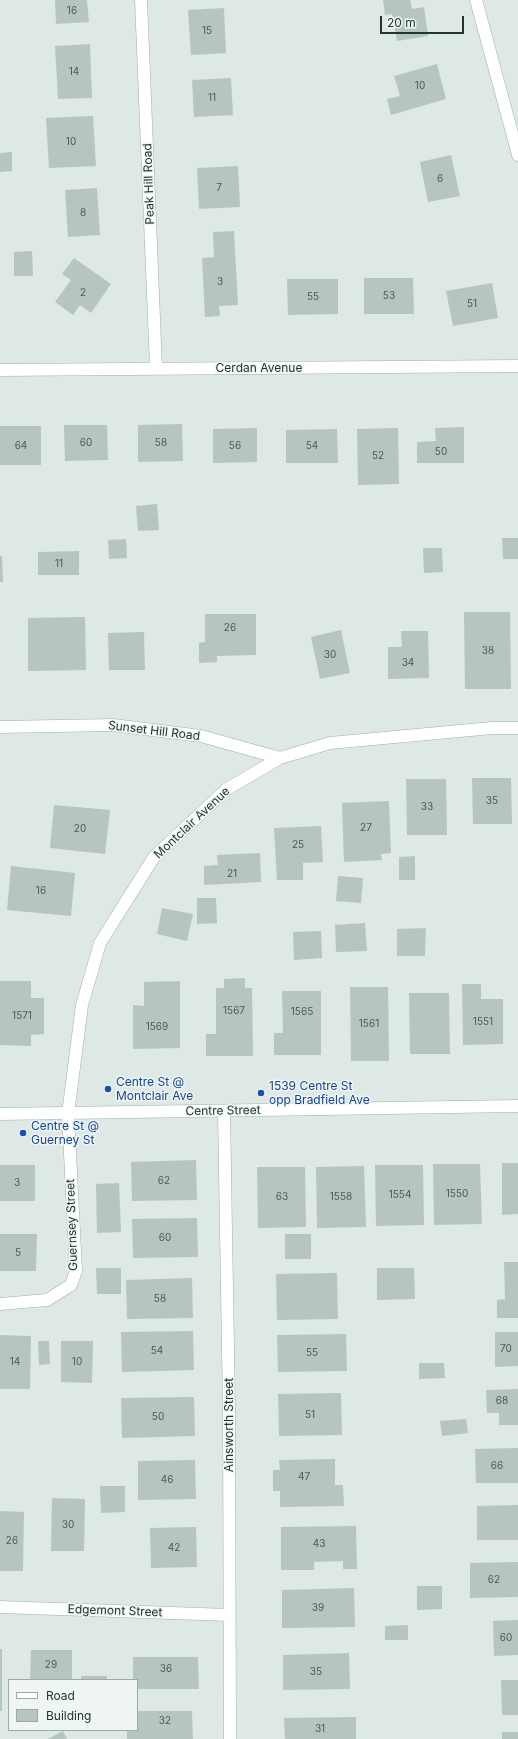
<!DOCTYPE html>
<style>
body{margin:0}
#map{position:relative;width:518px;height:1739px;overflow:hidden;background:#dee8e4;font-family:Inter,sans-serif}
canvas{display:block}
.legend{position:absolute;left:8px;top:1679px;width:130px;height:52px;box-sizing:border-box;background:#eef5f2;border:1px solid #9ca9a5;margin:0;padding:5px 7px;list-style:none;font-size:12px;color:#213632}
.legend li{display:flex;align-items:center;gap:8px;height:20px}
.legend b{width:20px;border:1px solid #9ca9a5}
.scale{position:absolute;left:380px;top:16px;width:84px;height:18px;box-sizing:border-box;border:2px solid #213632;border-top:0;padding-left:5px;font-size:12px;line-height:14px;white-space:nowrap;color:#213632;-webkit-text-stroke:3px #eef5f2;paint-order:stroke}
</style>
<div id="map">
<canvas width="518" height="1739"></canvas>
<ul class="legend">
<li><b style="height:5px;background:#fff"></b>Road</li>
<li><b style="height:11px;background:#b7c5c1"></b>Building</li>
</ul>
<div class="scale">20 m</div>
</div>
<script>
const g = document.querySelector('canvas').getContext('2d');
g.lineJoin = 'round';
function paint(path, color) { g.fillStyle = color; g.fill(path, 'evenodd'); }
function trace(path, color, width, dash) { g.strokeStyle = color; g.lineWidth = width; g.lineCap = dash ? 'butt' : 'round'; g.setLineDash(dash || []); g.stroke(path); }
function label(font, color, halo, rows, align = 'center') {
  g.font = font + ' Inter,sans-serif'; g.lineWidth = 3; g.setLineDash([]); g.textBaseline = 'middle'; g.strokeStyle = halo; g.fillStyle = color; for (const [text, x, y, turn = 0] of rows) {
    g.save(); g.translate(x, y); g.rotate((+turn || 0) * Math.PI / 180); g.textAlign = isNaN(turn) ? turn : align; if (halo) g.strokeText(text, 0, 0); g.fillText(text, 0, 0); g.restore();
  }
}
paint(new Path2D(`
 M 55,0 L 87,0 L 89,22 L 56,24 Z
 M 383,0 L 410,0 L 412,9 L 424,7 L 428,36 L 397,41 L 392,14 L 385,15 Z
 M 224,8 L 226,53 L 191,55 L 188,10 Z
 M 90,44 L 92,98 L 58,99 L 55,46 Z
 M 437,64 L 446,99 L 391,115 L 387,99 L 400,96 L 394,76 Z
 M 231,78 L 233,115 L 194,117 L 192,80 Z
 M 93,116 L 96,166 L 49,168 L 46,118 Z
 M 12,152 L 12,171 L 0,172 L 0,153 Z
 M 451,155 L 460,196 L 428,202 L 420,162 Z
 M 238,166 L 240,207 L 199,209 L 197,168 Z
 M 97,188 L 100,235 L 68,237 L 65,190 Z
 M 234,231 L 238,305 L 219,306 L 220,316 L 205,317 L 202,258 L 214,257 L 213,232 Z
 M 32,251 L 33,276 L 14,276 L 14,252 Z
 M 74,258 L 111,284 L 91,313 L 80,305 L 73,315 L 55,302 L 71,280 L 62,274 Z
 M 364,278 L 413,278 L 414,314 L 364,314 Z
 M 287,279 L 338,279 L 338,314 L 288,315 Z
 M 492,283 L 498,318 L 453,326 L 446,291 Z
 M 182,424 L 183,461 L 138,462 L 138,425 Z
 M 64,425 L 107,425 L 108,460 L 65,461 Z
 M 0,426 L 41,426 L 41,465 L 0,465 Z
 M 464,427 L 464,463 L 417,463 L 417,442 L 436,441 L 435,428 Z
 M 257,428 L 257,462 L 213,463 L 213,429 Z
 M 398,428 L 399,484 L 358,485 L 357,429 Z
 M 337,429 L 338,463 L 286,463 L 286,430 Z
 M 157,504 L 159,530 L 138,531 L 136,506 Z
 M 502,538 L 518,538 L 518,559 L 503,559 Z
 M 126,539 L 127,558 L 109,559 L 108,540 Z
 M 423,548 L 442,548 L 443,572 L 424,573 Z
 M 79,551 L 79,575 L 38,575 L 38,552 Z
 M 0,556 L 2,556 L 3,582 L 0,582 Z
 M 464,612 L 510,612 L 511,689 L 465,689 Z
 M 205,614 L 256,614 L 256,655 L 217,656 L 217,662 L 199,663 L 199,643 L 205,642 Z
 M 85,617 L 86,670 L 28,671 L 28,618 Z
 M 341,630 L 350,673 L 320,679 L 311,637 Z
 M 401,631 L 428,631 L 429,678 L 388,679 L 388,647 L 402,647 Z
 M 144,632 L 145,670 L 109,670 L 108,633 Z
 M 472,778 L 511,778 L 512,824 L 473,824 Z
 M 406,779 L 446,779 L 447,835 L 407,835 Z
 M 389,801 L 391,853 L 381,854 L 382,860 L 344,862 L 342,803 Z
 M 54,805 L 110,810 L 105,854 L 50,848 Z
 M 321,826 L 323,862 L 303,863 L 303,880 L 277,880 L 274,828 Z
 M 260,853 L 261,882 L 204,885 L 204,866 L 218,865 L 217,855 Z
 M 415,856 L 415,880 L 399,880 L 399,857 Z
 M 11,866 L 75,873 L 71,916 L 7,910 Z
 M 338,876 L 363,878 L 361,903 L 336,901 Z
 M 197,898 L 216,898 L 217,923 L 197,924 Z
 M 162,908 L 193,914 L 187,941 L 157,934 Z
 M 365,923 L 367,951 L 336,952 L 335,925 Z
 M 426,928 L 425,956 L 397,956 L 397,929 Z
 M 321,931 L 322,958 L 294,960 L 293,932 Z
 M 245,978 L 245,988 L 252,988 L 253,1056 L 206,1056 L 206,1034 L 216,1034 L 216,988 L 224,988 L 224,979 Z
 M 0,981 L 31,981 L 31,998 L 44,998 L 44,1034 L 31,1035 L 31,1046 L 0,1045 Z
 M 180,981 L 180,1048 L 133,1049 L 133,1005 L 144,1006 L 144,982 Z
 M 462,984 L 481,984 L 481,999 L 503,999 L 503,1044 L 463,1045 Z
 M 350,987 L 388,987 L 389,1061 L 351,1061 Z
 M 282,991 L 321,991 L 321,1055 L 274,1055 L 274,1033 L 283,1033 Z
 M 409,993 L 449,993 L 450,1054 L 410,1054 Z
 M 196,1160 L 197,1200 L 132,1201 L 131,1162 Z
 M 502,1163 L 518,1163 L 518,1214 L 502,1215 Z
 M 433,1164 L 480,1164 L 482,1224 L 434,1225 Z
 M 0,1165 L 35,1165 L 35,1201 L 0,1201 Z
 M 375,1165 L 423,1165 L 424,1225 L 376,1226 Z
 M 364,1166 L 366,1227 L 317,1228 L 316,1167 Z
 M 257,1167 L 305,1167 L 306,1227 L 258,1228 Z
 M 119,1183 L 121,1232 L 97,1233 L 96,1184 Z
 M 197,1218 L 198,1257 L 133,1258 L 132,1219 Z
 M 0,1234 L 37,1234 L 36,1271 L 0,1271 Z
 M 285,1234 L 311,1234 L 311,1259 L 285,1259 Z
 M 504,1262 L 518,1262 L 518,1318 L 497,1318 L 497,1300 L 505,1299 Z
 M 96,1268 L 121,1268 L 121,1294 L 97,1294 Z
 M 377,1268 L 414,1268 L 415,1299 L 377,1300 Z
 M 337,1273 L 338,1319 L 277,1320 L 276,1274 Z
 M 192,1278 L 193,1318 L 127,1319 L 126,1280 Z
 M 193,1331 L 194,1370 L 122,1372 L 121,1332 Z
 M 495,1332 L 518,1332 L 518,1366 L 495,1367 Z
 M 346,1334 L 347,1371 L 278,1372 L 277,1335 Z
 M 0,1335 L 31,1336 L 30,1389 L 0,1389 Z
 M 38,1341 L 49,1341 L 50,1364 L 39,1365 Z
 M 61,1341 L 93,1341 L 92,1383 L 61,1382 Z
 M 419,1363 L 444,1363 L 445,1378 L 419,1379 Z
 M 518,1389 L 518,1425 L 499,1425 L 499,1413 L 487,1413 L 486,1390 Z
 M 341,1393 L 342,1435 L 279,1436 L 278,1394 Z
 M 194,1397 L 195,1436 L 122,1438 L 121,1398 Z
 M 466,1419 L 468,1433 L 442,1436 L 440,1421 Z
 M 518,1448 L 518,1483 L 476,1483 L 475,1449 Z
 M 335,1459 L 335,1485 L 343,1485 L 344,1506 L 280,1507 L 280,1491 L 273,1491 L 273,1470 L 280,1470 L 279,1460 Z
 M 195,1460 L 196,1499 L 138,1500 L 138,1461 Z
 M 100,1486 L 125,1486 L 125,1512 L 101,1513 Z
 M 52,1498 L 85,1499 L 84,1551 L 51,1551 Z
 M 518,1505 L 518,1540 L 477,1540 L 477,1506 Z
 M 0,1511 L 24,1512 L 23,1571 L 0,1571 Z
 M 356,1526 L 357,1569 L 343,1569 L 343,1561 L 314,1562 L 314,1570 L 281,1570 L 281,1527 Z
 M 196,1527 L 197,1567 L 151,1568 L 150,1528 Z
 M 518,1562 L 518,1597 L 470,1598 L 470,1563 Z
 M 417,1586 L 442,1586 L 442,1609 L 417,1610 Z
 M 354,1588 L 355,1627 L 282,1628 L 282,1590 Z
 M 518,1620 L 518,1655 L 494,1656 L 493,1621 Z
 M 408,1625 L 408,1640 L 385,1640 L 385,1626 Z
 M 0,1649 L 2,1649 L 2,1711 L 0,1711 Z
 M 31,1650 L 72,1650 L 72,1680 L 30,1680 Z
 M 349,1653 L 350,1689 L 283,1690 L 283,1655 Z
 M 133,1657 L 198,1657 L 199,1689 L 137,1689 L 137,1680 L 133,1680 Z
 M 81,1676 L 107,1676 L 107,1680 L 81,1680 Z
 M 501,1680 L 518,1680 L 518,1715 L 502,1715 Z
 M 137,1711 L 192,1711 L 193,1739 L 127,1739 L 127,1730 L 137,1730 Z
 M 356,1717 L 356,1739 L 285,1739 L 284,1718 Z
 M 63,1731 L 67,1739 L 48,1739 Z
 M 502,1732 L 518,1732 L 518,1739 L 502,1739 Z`), '#b7c5c1');
const minor = new Path2D(`
 M 141,0 L 156,368
 M 476,0 L 518,155
 M 0,370 L 518,366
 M 0,727 L 113,725 L 201,736 L 280,758
 M 224,1111 L 229,1409 L 230,1739
 M 0,1304 L 47,1300 L 71,1285 L 76,1271 L 68,1114 L 82,1005 L 100,943 L 154,857 L 227,789 L 280,758 L 330,743 L 492,728 L 518,728
 M 0,1607 L 229,1615`);
const secondary = new Path2D(`
 M 0,1114 L 518,1106`);
trace(minor, '#a2afab', 13);
trace(secondary, '#9fb3ad', 13);
trace(minor, '#fff', 12);
trace(secondary, '#fff', 12);
for (const [x, y, r, color] of [
 [108,1089,4,"#1a4fb4"],
 [261,1093,4,"#1a4fb4"],
 [23,1133,4,"#1a4fb4"]
]) { const dot = new Path2D(); dot.arc(x, y, r, 0, 2 * Math.PI); g.fillStyle = color; g.fill(dot); trace(dot, '#eef5f2', 1.5); }
label('10px', '#465a56', null, [
 ["16",72,11],
 ["15",207,31],
 ["14",74,72],
 ["10",420,86],
 ["11",212,98],
 ["10",71,142],
 ["6",440,179],
 ["7",219,188],
 ["8",83,213],
 ["3",220,282],
 ["2",83,293],
 ["53",389,296],
 ["55",313,297],
 ["51",472,304],
 ["60",86,443],
 ["58",161,443],
 ["64",21,446],
 ["56",235,446],
 ["54",312,446],
 ["50",441,452],
 ["52",378,456],
 ["11",59,564],
 ["26",230,628],
 ["38",488,651],
 ["30",330,655],
 ["34",408,663],
 ["35",492,801],
 ["33",427,807],
 ["27",366,828],
 ["20",80,829],
 ["25",298,845],
 ["21",232,874],
 ["16",41,891],
 ["1567",234,1011],
 ["1565",302,1012],
 ["1571",22,1016],
 ["1551",483,1022],
 ["1561",369,1024],
 ["1569",157,1027],
 ["62",164,1181],
 ["3",17,1183],
 ["1550",457,1194],
 ["1554",400,1195],
 ["63",282,1197],
 ["1558",341,1197],
 ["60",165,1238],
 ["5",18,1253],
 ["58",160,1299],
 ["70",506,1349],
 ["54",157,1351],
 ["55",312,1353],
 ["14",15,1362],
 ["10",77,1362],
 ["68",502,1401],
 ["51",310,1415],
 ["50",158,1417],
 ["66",497,1466],
 ["47",304,1477],
 ["46",167,1480],
 ["30",68,1525],
 ["26",12,1541],
 ["43",319,1544],
 ["42",174,1548],
 ["62",494,1580],
 ["39",318,1608],
 ["60",506,1638],
 ["29",51,1665],
 ["36",166,1669],
 ["35",316,1672],
 ["32",165,1721],
 ["31",320,1729]
]);
label('12px', '#213632', '#eef5f2', [
 ["Peak Hill Road",149,184,-92],
 ["Cerdan Avenue",259,368],
 ["Sunset Hill Road",154,731,7],
 ["Montclair Avenue",192,823,-43],
 ["Centre Street",223,1111,-1],
 ["Guernsey Street",72,1225,-92],
 ["Ainsworth Street",229,1425,-90],
 ["Edgemont Street",115,1611,2]
]);
label('12px', '#164399', '#eef5f2', [
 ["Centre St @",116,1082],
 ["Montclair Ave",116,1096],
 ["1539 Centre St",269,1086],
 ["opp Bradfield Ave",269,1100],
 ["Centre St @",31,1126],
 ["Guerney St",31,1140]
], 'left');
</script>
